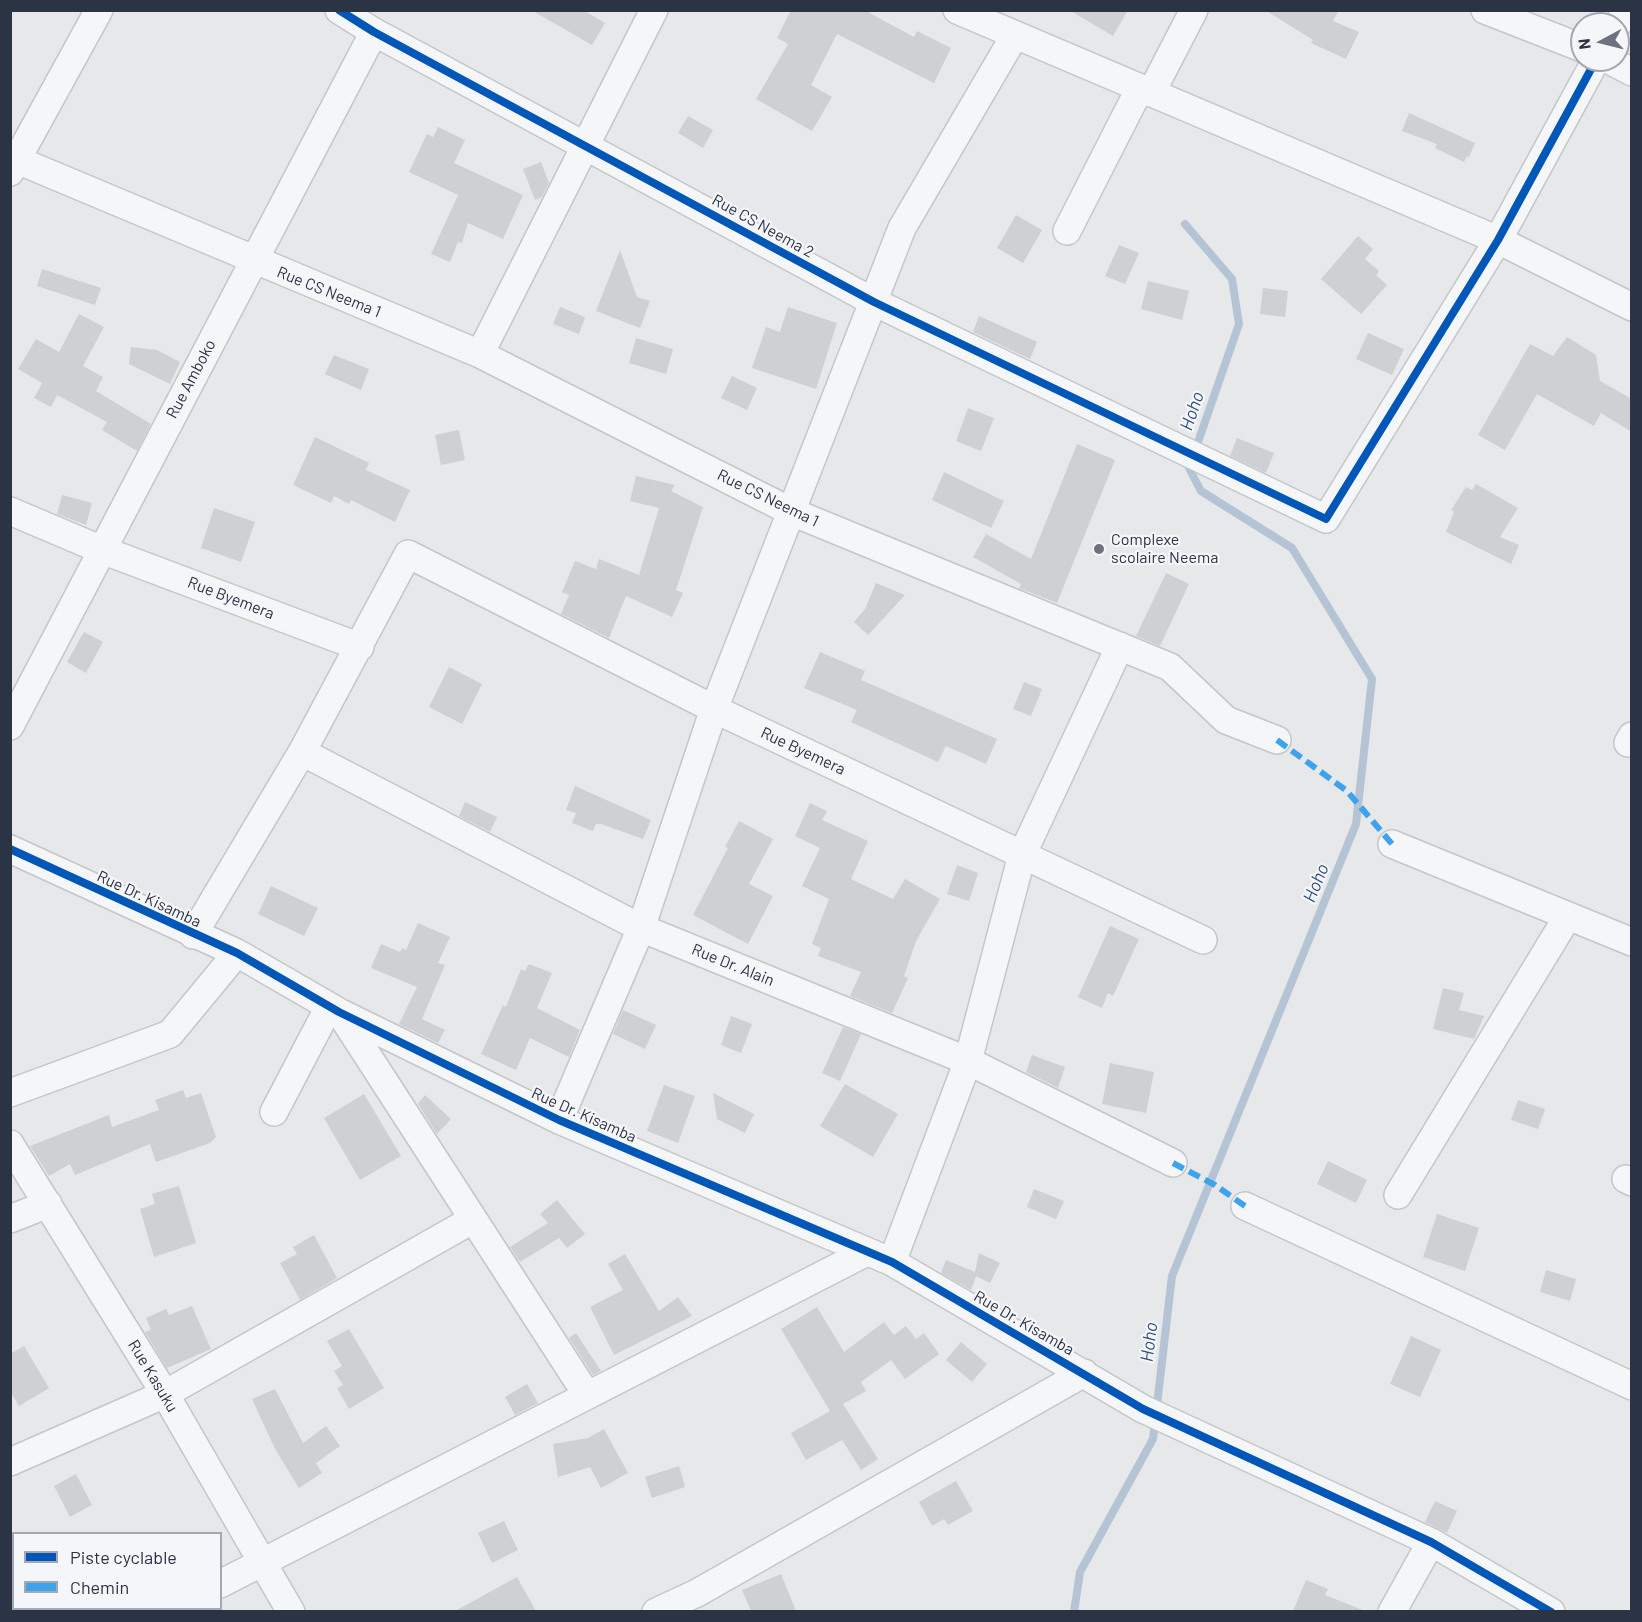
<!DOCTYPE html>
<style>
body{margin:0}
#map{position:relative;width:1642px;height:1622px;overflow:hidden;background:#e6e8ea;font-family:Barlow,sans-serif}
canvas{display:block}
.frame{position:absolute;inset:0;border:12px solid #2b3445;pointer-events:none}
.legend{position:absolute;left:12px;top:1532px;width:210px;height:78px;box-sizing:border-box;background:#f4f6f9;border:2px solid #a4a8b1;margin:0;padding:8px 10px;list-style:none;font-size:18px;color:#2b3445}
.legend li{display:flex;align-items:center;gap:12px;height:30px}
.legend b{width:30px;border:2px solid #a4a8b1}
.north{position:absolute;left:1570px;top:12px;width:60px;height:60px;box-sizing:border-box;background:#f4f6f9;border:2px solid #a4a8b1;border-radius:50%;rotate:263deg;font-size:16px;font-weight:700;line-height:24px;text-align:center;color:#2b3445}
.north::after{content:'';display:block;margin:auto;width:21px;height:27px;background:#6c737f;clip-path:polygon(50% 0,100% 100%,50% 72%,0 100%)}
</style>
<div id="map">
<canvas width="1642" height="1622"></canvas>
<div class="frame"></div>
<ul class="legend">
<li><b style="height:8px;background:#0057b8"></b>Piste cyclable</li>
<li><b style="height:8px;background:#3ea3ec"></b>Chemin</li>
</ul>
<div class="north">N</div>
</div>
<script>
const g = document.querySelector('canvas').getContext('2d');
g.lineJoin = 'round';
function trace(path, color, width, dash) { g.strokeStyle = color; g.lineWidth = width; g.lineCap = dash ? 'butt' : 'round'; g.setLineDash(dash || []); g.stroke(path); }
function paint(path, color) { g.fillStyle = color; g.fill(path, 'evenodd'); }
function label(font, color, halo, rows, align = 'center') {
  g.font = font + ' Barlow,sans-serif'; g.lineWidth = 4.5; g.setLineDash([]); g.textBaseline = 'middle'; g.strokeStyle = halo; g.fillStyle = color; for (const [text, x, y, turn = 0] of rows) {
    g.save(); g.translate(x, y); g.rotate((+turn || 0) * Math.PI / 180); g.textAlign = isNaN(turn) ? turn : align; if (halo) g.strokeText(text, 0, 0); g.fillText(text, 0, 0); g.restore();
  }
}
trace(new Path2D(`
 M 1074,1612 L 1080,1572 L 1153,1439 L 1172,1276 L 1356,824 L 1372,679 L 1292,548 L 1201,491 L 1189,468 L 1239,324 L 1232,279 L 1185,224`), '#b4c4d5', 8);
paint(new Path2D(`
 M 531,10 L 583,10 L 605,23 L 592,45 Z
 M 791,10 L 864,10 L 914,37 L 917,31 L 951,48 L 934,83 L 837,34 L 811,85 L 832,97 L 812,131 L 756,99 L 788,44 L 777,38 Z
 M 1069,10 L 1128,10 L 1113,36 Z
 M 1265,10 L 1339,10 L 1333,21 L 1359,32 L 1346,59 L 1311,43 L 1313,40 Z
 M 1409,113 L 1475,143 L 1469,157 L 1467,156 L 1464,162 L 1435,148 L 1437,144 L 1402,131 Z
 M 688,116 L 713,130 L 703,148 L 678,133 Z
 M 438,127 L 465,140 L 454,163 L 523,195 L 503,239 L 468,223 L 462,243 L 458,242 L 450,262 L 431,254 L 458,195 L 409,172 L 427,134 L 433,137 Z
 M 541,162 L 549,183 L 542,197 L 535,200 L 523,169 Z
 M 1016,215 L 1042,230 L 1023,263 L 997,248 Z
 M 1358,236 L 1373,249 L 1365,259 L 1379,271 L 1376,275 L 1387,285 L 1361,314 L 1321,279 Z
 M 1119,245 L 1139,253 L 1125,284 L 1105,276 Z
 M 620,250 L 637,297 L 650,301 L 640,328 L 596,311 Z
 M 42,269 L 101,288 L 95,305 L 37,286 Z
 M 1148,281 L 1189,291 L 1182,320 L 1141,309 Z
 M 1263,288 L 1288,291 L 1285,317 L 1260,314 Z
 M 560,307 L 585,317 L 579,334 L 553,324 Z
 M 788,307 L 837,323 L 816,389 L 752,368 L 766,327 L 780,332 Z
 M 79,314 L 104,327 L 83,366 L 103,377 L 96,391 L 151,424 L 137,451 L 102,430 L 107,422 L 57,395 L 51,407 L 34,398 L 42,383 L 18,369 L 36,339 L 59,352 Z
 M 979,316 L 1037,342 L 1030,359 L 973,332 Z
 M 1368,333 L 1404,349 L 1392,375 L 1356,359 Z
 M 1567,337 L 1596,355 L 1600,381 L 1632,399 L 1632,432 L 1601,413 L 1594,426 L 1537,394 L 1505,450 L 1478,435 L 1530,344 L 1553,356 Z
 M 636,338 L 673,349 L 666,374 L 629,363 Z
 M 131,347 L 157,350 L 180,362 L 170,384 L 129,364 Z
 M 334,355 L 369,369 L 361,390 L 325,374 Z
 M 732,376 L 757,388 L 747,410 L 721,398 Z
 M 968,408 L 994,418 L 981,451 L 956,441 Z
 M 459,430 L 465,460 L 441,465 L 435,435 Z
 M 315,437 L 369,463 L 366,470 L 410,490 L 395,522 L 351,500 L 349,504 L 334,496 L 331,503 L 293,485 Z
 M 1237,438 L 1274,453 L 1266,473 L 1230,456 Z
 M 1077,444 L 1115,460 L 1057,603 L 1019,588 L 1021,584 L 973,557 L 986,534 L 1031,559 Z
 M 944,472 L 1004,501 L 991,528 L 932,500 Z
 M 636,476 L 675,485 L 671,491 L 703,507 L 676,590 L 683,593 L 672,617 L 626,596 L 609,638 L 561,614 L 569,595 L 562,592 L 575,561 L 596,569 L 599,559 L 639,575 L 659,508 L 630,501 Z
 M 1476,484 L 1518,508 L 1500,537 L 1519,545 L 1511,564 L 1446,532 L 1454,512 L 1451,510 L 1466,487 L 1472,490 Z
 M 62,495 L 92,503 L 86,525 L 57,514 Z
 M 214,508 L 255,522 L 241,562 L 201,548 Z
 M 1166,573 L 1189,584 L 1160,646 L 1136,636 Z
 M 876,583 L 905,595 L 868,635 L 854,622 L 865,609 Z
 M 84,632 L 103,642 L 86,673 L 67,662 Z
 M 820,652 L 865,671 L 861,680 L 997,739 L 986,764 L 946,746 L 938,762 L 851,722 L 857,710 L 804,688 Z
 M 449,667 L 482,684 L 462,724 L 429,707 Z
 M 1024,682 L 1042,689 L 1031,716 L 1013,709 Z
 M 575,786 L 651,820 L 643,839 L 601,824 L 596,824 L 593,831 L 572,823 L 576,813 L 566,810 Z
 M 465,802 L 497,817 L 490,832 L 459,816 Z
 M 810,803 L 827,811 L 822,820 L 868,841 L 851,879 L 893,899 L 905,879 L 940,899 L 916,941 L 904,976 L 908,978 L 892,1013 L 850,996 L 861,972 L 818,956 L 821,948 L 812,944 L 829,899 L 802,886 L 820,848 L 795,836 Z
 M 739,821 L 773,839 L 749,884 L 773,896 L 748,944 L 693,915 L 728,848 L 725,847 Z
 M 957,865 L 978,873 L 969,901 L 947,894 Z
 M 271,886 L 318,908 L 304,936 L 258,914 Z
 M 418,923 L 450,937 L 438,963 L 445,965 L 422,1019 L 445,1030 L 438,1043 L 399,1024 L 417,987 L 371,968 L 381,944 L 400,952 L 402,948 L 406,950 Z
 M 1110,926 L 1139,939 L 1113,996 L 1108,993 L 1102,1008 L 1078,997 Z
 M 529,964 L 552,973 L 537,1008 L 580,1030 L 569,1057 L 530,1038 L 516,1070 L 481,1054 L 503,1005 L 506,1007 L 521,969 L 525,971 Z
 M 1443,988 L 1464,993 L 1459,1010 L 1484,1016 L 1474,1039 L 1433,1029 Z
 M 623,1010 L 656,1025 L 645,1049 L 613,1034 Z
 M 731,1016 L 752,1024 L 741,1053 L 721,1045 Z
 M 843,1027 L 861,1034 L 840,1081 L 822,1073 Z
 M 1032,1055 L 1065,1067 L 1058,1088 L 1026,1072 Z
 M 1110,1063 L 1154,1072 L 1146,1113 L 1102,1104 Z
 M 845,1084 L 898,1114 L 873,1157 L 820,1126 Z
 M 664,1085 L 695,1096 L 678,1143 L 647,1131 Z
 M 183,1090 L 186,1098 L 201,1093 L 216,1137 L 210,1143 L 156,1162 L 150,1144 L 75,1175 L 70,1164 L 49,1176 L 30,1146 L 109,1115 L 112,1127 L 159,1110 L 155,1100 Z
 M 713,1093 L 754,1114 L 745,1133 L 717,1119 Z
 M 364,1094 L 401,1156 L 360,1180 L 324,1118 Z
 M 425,1095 L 451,1119 L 437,1134 L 418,1104 Z
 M 1518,1100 L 1545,1109 L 1538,1129 L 1511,1120 Z
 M 1328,1161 L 1367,1180 L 1356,1203 L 1317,1184 Z
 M 179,1186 L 196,1243 L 154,1257 L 140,1209 L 155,1204 L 152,1194 Z
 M 1034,1189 L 1064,1201 L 1056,1219 L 1027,1207 Z
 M 557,1200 L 585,1234 L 567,1248 L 559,1238 L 520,1262 L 510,1247 L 548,1223 L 540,1214 Z
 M 1437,1214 L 1479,1228 L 1465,1271 L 1423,1257 Z
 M 314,1235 L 337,1278 L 300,1300 L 280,1263 L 297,1254 L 293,1247 Z
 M 979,1253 L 1000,1263 L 990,1283 L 976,1276 L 971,1290 L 941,1273 L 946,1260 L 975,1272 Z
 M 625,1254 L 659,1311 L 678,1297 L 692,1316 L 614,1355 L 590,1307 L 623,1290 L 608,1264 Z
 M 1546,1270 L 1576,1279 L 1570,1301 L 1540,1292 Z
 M 192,1306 L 211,1349 L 167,1368 L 145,1332 L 151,1330 L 146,1318 L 166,1309 L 169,1315 Z
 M 817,1307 L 844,1352 L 884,1322 L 894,1335 L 906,1326 L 916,1339 L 924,1333 L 939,1354 L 905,1379 L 891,1360 L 861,1382 L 866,1391 L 843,1404 L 878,1459 L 861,1470 L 842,1440 L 806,1460 L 791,1433 L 830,1411 L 781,1329 Z
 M 349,1329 L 384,1388 L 349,1409 L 337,1388 L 343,1385 L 334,1371 L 342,1366 L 327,1341 Z
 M 576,1333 L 601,1371 L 593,1375 L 569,1338 Z
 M 1411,1336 L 1441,1350 L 1420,1397 L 1390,1384 Z
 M 961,1342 L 987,1364 L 972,1382 L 946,1360 Z
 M 24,1346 L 49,1388 L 19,1406 L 10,1391 L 10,1354 Z
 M 527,1384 L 538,1403 L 515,1415 L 505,1397 Z
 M 275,1389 L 303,1443 L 326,1426 L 340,1446 L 316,1463 L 322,1473 L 299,1488 L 275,1449 L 252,1399 Z
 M 604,1429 L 628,1473 L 601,1488 L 590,1467 L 558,1477 L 553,1444 L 588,1438 Z
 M 679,1466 L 685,1487 L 652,1498 L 645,1477 Z
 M 76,1474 L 92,1505 L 70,1517 L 54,1486 Z
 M 956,1481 L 973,1511 L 948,1525 L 944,1519 L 932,1526 L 919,1502 Z
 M 1435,1501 L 1457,1511 L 1447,1533 L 1425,1522 Z
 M 504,1521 L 518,1550 L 492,1563 L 478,1533 Z
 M 781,1574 L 796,1611 L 751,1611 L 742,1590 Z
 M 517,1577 L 536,1611 L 455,1611 Z
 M 1306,1580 L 1328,1589 L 1325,1595 L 1365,1611 L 1293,1611 Z`), '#ced0d3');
const minor = new Path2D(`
 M 339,10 L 374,32 L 874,302 L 1326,519 L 1498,240 L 1596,60
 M 957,10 L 1498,240 L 1632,307
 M 1485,10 L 1582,48
 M 1618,24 L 1627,10
 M 1609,60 L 1632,72
 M 1151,93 L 1194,10
 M 10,157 L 480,354 L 792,512 L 1170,667 L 1226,720 L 1277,740
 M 10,172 L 99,10
 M 1067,231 L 1140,88
 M 480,354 L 654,10
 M 10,511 L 102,550 L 360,647
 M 10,726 L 374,32
 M 1628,743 L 1632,736
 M 302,752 L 641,928 L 968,1061 L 1173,1163
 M 1392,844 L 1632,942
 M 10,849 L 237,953 L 339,1012 L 559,1120 L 892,1262 L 1143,1409 L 1431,1542 L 1551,1612
 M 193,935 L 302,752 L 408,554 L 714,709 L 1203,940
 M 340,1013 L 587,1395
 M 10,1093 L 170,1034 L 237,953
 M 274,1112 L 329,1007
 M 559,1120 L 641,928 L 714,709 L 902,228 L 1015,35
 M 10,1144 L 165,1394 L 291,1612
 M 1626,1179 L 1632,1182
 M 1398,1195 L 1568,916
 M 1245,1206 L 1632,1386
 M 10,1219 L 48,1204
 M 892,1262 L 968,1061 L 1022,855 L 1120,646
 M 10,1462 L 165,1394 L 472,1220
 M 220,1584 L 865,1253
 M 167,1612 L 173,1608
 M 656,1612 L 697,1593 L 1084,1373
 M 1392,1612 L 1431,1542`);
trace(minor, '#c4c6c8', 30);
trace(minor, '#f5f6f7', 27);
trace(new Path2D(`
 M 1277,740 L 1347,791 L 1392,844
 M 1173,1163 L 1215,1185 L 1245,1206`), '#3ea3ec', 6, [12, 6]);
trace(new Path2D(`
 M 339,10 L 374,32 L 874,302 L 1326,519 L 1498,240 L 1596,60
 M 10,849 L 237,953 L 339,1012 L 559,1120 L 892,1262 L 1143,1409 L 1431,1542 L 1551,1612`), '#0057b8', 8);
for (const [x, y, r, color] of [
 [1099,549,6,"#6c737f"]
]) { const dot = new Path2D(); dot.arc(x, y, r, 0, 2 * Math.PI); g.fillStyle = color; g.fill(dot); trace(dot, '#f4f6f9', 2); }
label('16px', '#2b3445', '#f4f6f9', [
 ["Rue CS Neema 2",763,226,29],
 ["Rue CS Neema 1",329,292,22],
 ["Rue Amboko",191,379,-62],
 ["Rue CS Neema 1",768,498,26],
 ["Rue Byemera",231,598,21],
 ["Rue Byemera",803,751,25],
 ["Rue Dr. Kisamba",149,899,25],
 ["Rue Dr. Alain",733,965,22],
 ["Rue Dr. Kisamba",584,1115,24],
 ["Rue Dr. Kisamba",1024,1323,30],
 ["Rue Kasuku",153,1376,59]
]);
label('16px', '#2b3445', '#f4f6f9', [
 ["Complexe",1111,540],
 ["scolaire Neema",1111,558]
], 'left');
label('italic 18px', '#34527a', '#f4f6f9', [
 ["Hoho",1192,411,-71],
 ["Hoho",1316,883,-68],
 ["Hoho",1149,1342,-83]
]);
</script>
